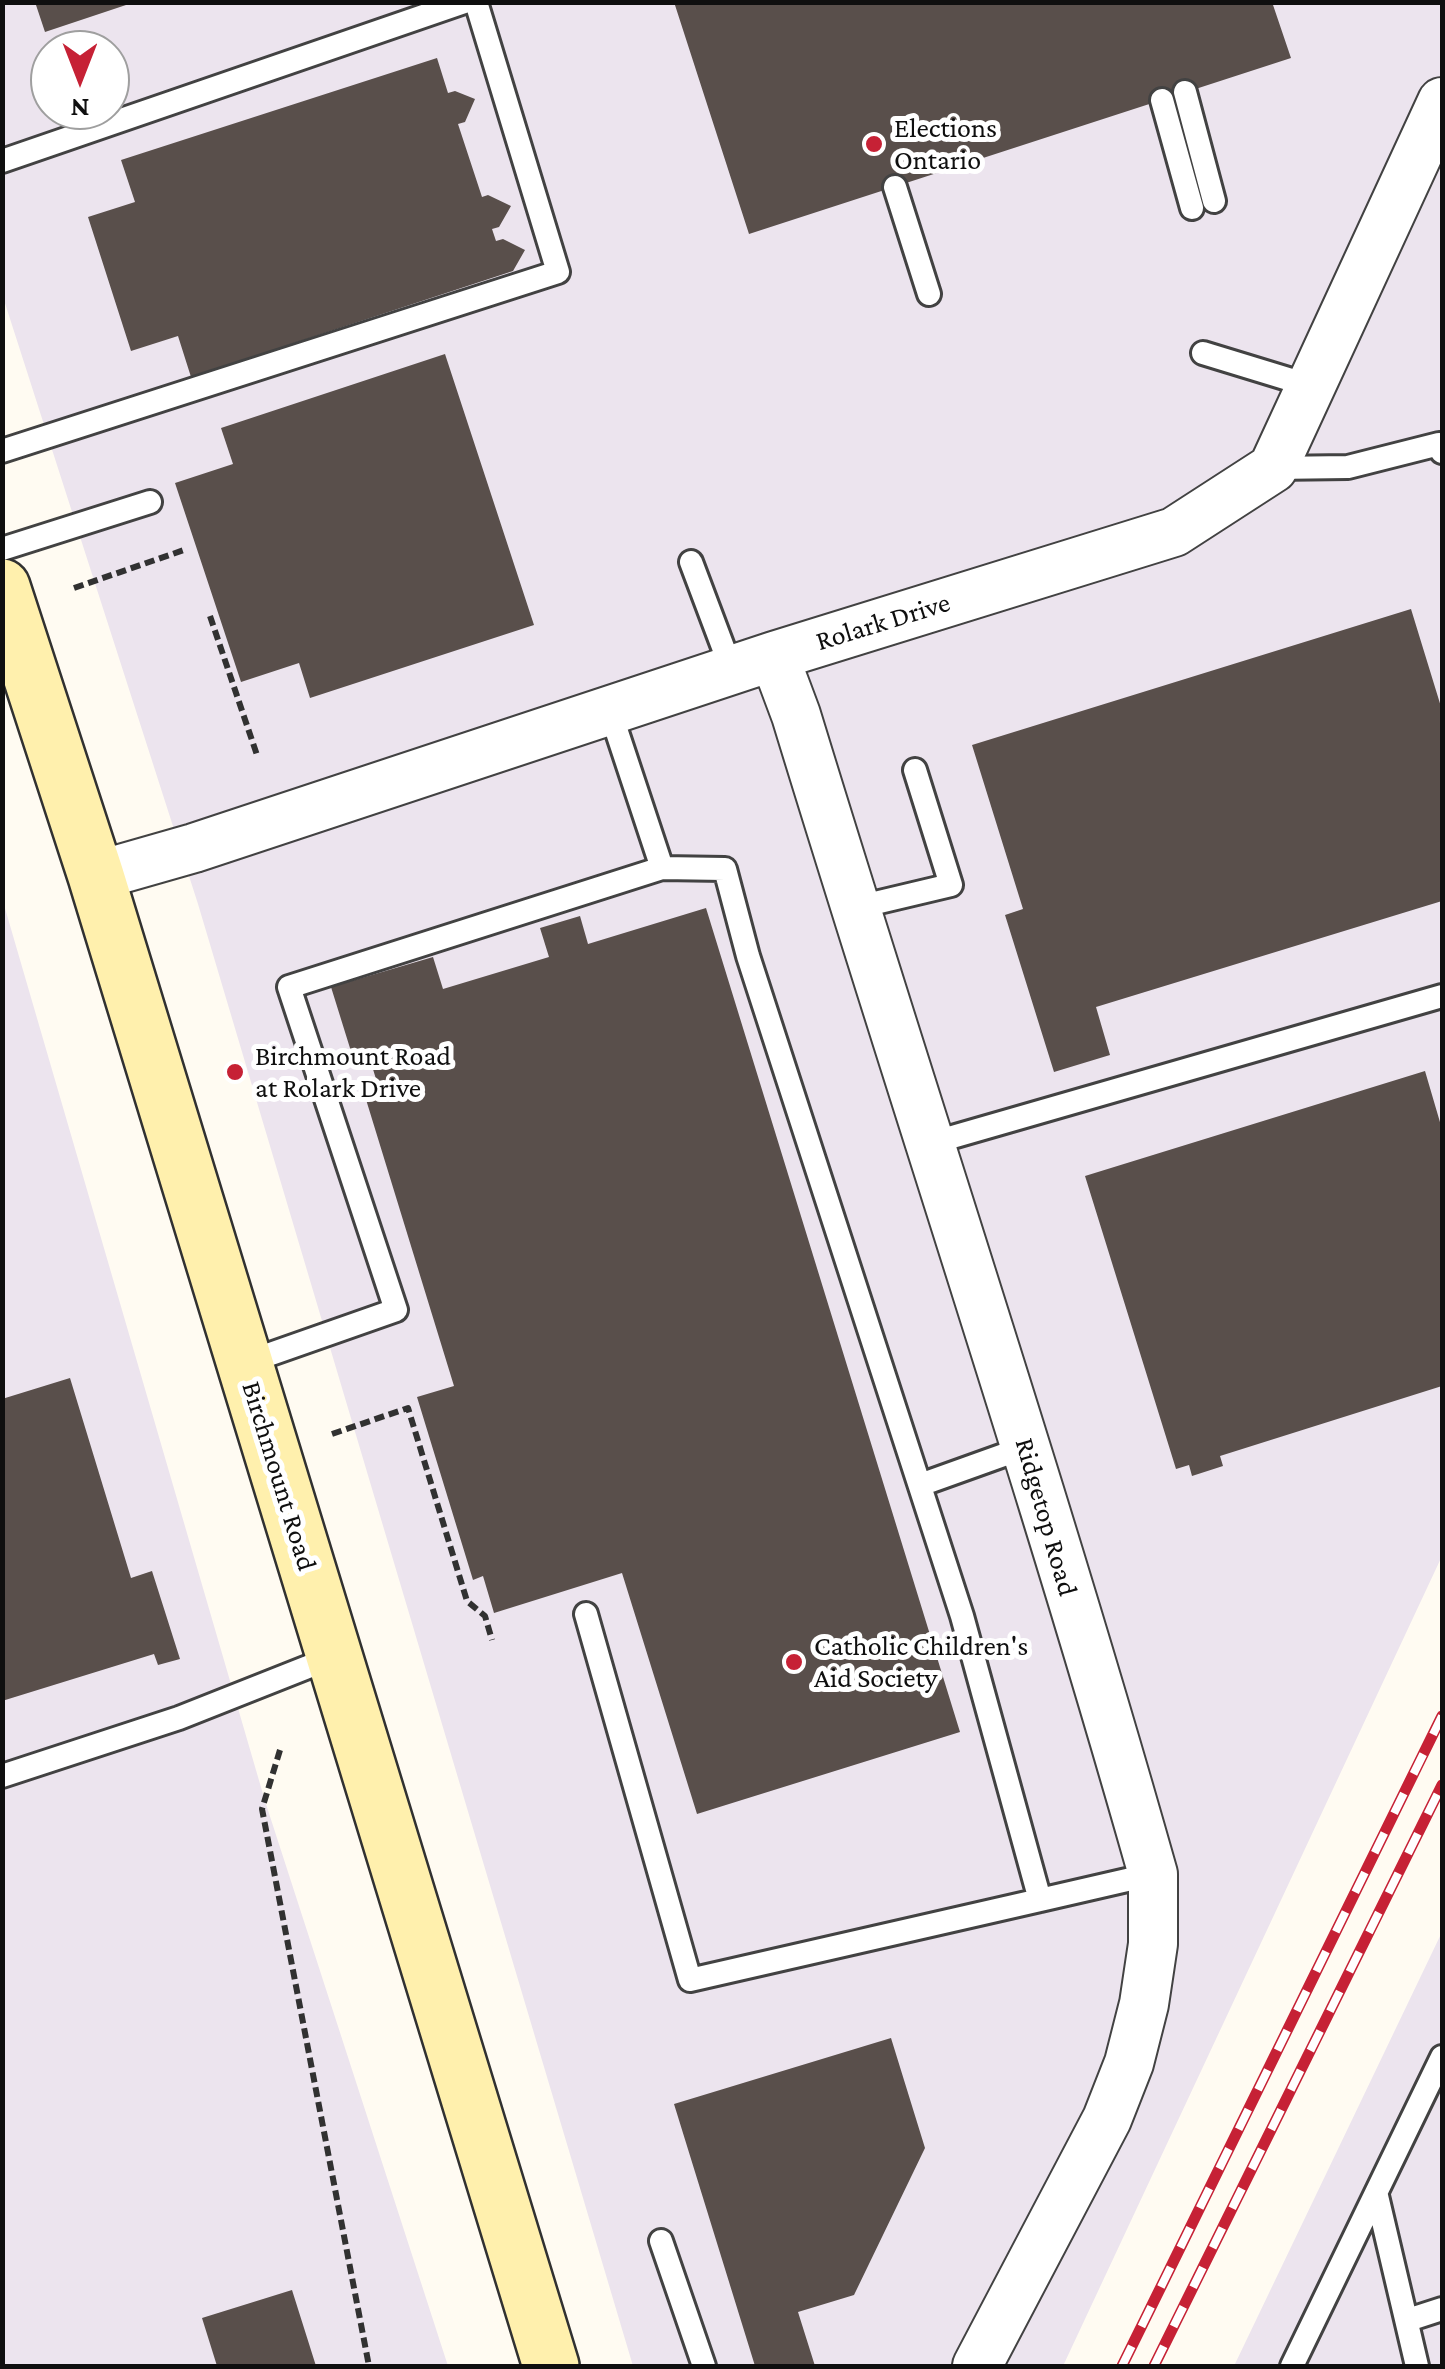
<!DOCTYPE html>
<style>
body{margin:0}
#map{position:relative;width:1445px;height:2369px;overflow:hidden;background:#fffbf2;font-family:"Crimson Pro",serif}
canvas{display:block}
.frame{position:absolute;inset:0;border:5px solid #0f0f0f;pointer-events:none}
.north{position:absolute;left:30px;top:30px;width:100px;height:100px;box-sizing:border-box;background:#fff;border:2px solid #9f9f9f;border-radius:50%;rotate:180deg;font-size:28px;font-weight:700;line-height:40px;text-align:center;color:#0f0f0f}
.north::after{content:'';display:block;margin:auto;width:35px;height:45px;background:#c62135;clip-path:polygon(50% 0,100% 100%,50% 72%,0 100%)}
</style>
<div id="map">
<canvas width="1445" height="2369"></canvas>
<div class="frame"></div>
<div class="north">N</div>
</div>
<script>
const g = document.querySelector('canvas').getContext('2d');
g.lineJoin = 'round';
function paint(path, color) { g.fillStyle = color; g.fill(path, 'evenodd'); }
function trace(path, color, width, dash) { g.strokeStyle = color; g.lineWidth = width; g.lineCap = dash ? 'butt' : 'round'; g.setLineDash(dash || []); g.stroke(path); }
function label(font, color, halo, rows, align = 'center') {
  g.font = font + ' "Crimson Pro",serif'; g.lineWidth = 10; g.setLineDash([]); g.textBaseline = 'middle'; g.strokeStyle = halo; g.fillStyle = color; for (const [text, x, y, turn = 0] of rows) {
    g.save(); g.translate(x, y); g.rotate((+turn || 0) * Math.PI / 180); g.textAlign = isNaN(turn) ? turn : align; if (halo) g.strokeText(text, 0, 0); g.fillText(text, 0, 0); g.restore();
  }
}
paint(new Path2D(`
 M 2,3 L 1442,3 L 1442,1556 L 1063,2366 L 633,2366 L 198,904 L 3,297 ZM 50,50 L 110,50 L 110,110 L 50,110 Z
 M 2,898 L 265,1801 L 448,2366 L 3,2366 Z
 M 1442,1932 L 1442,2366 L 1234,2366 Z`), '#ece4ee');
paint(new Path2D(`
 M 35,2 L 132,2 L 132,3 L 45,32 Z
 M 674,2 L 1272,2 L 1291,58 L 749,234 Z
 M 437,58 L 448,93 L 455,91 L 475,99 L 465,122 L 458,124 L 482,197 L 488,195 L 511,206 L 499,227 L 492,229 L 496,241 L 503,239 L 525,250 L 513,271 L 191,377 L 178,336 L 131,351 L 88,217 L 135,202 L 121,160 Z
 M 445,354 L 534,625 L 310,698 L 299,663 L 241,682 L 175,483 L 233,464 L 221,428 Z
 M 1411,609 L 1442,710 L 1442,901 L 1096,1007 L 1110,1055 L 1054,1072 L 1005,915 L 1023,909 L 972,745 Z
 M 706,908 L 960,1732 L 697,1814 L 622,1573 L 494,1613 L 483,1576 L 473,1580 L 417,1397 L 454,1386 L 364,1093 L 379,1089 L 369,1056 L 354,1061 L 331,987 L 433,957 L 443,989 L 549,957 L 540,928 L 580,916 L 588,944 Z
 M 1425,1071 L 1442,1129 L 1442,1386 L 1220,1456 L 1223,1466 L 1192,1476 L 1189,1465 L 1176,1469 L 1085,1176 Z
 M 70,1378 L 131,1578 L 152,1571 L 180,1659 L 158,1665 L 154,1654 L 2,1701 L 2,1399 Z
 M 891,2038 L 925,2148 L 854,2295 L 798,2312 L 815,2366 L 755,2366 L 674,2104 Z
 M 292,2290 L 316,2366 L 217,2366 L 202,2318 Z`), '#594f4b');
const lane = new Path2D(`
 M 1185,92 L 1214,201
 M 1162,100 L 1192,208
 M 2,161 L 464,2
 M 895,187 L 929,294
 M 1203,353 L 1311,386
 M 2,451 L 558,272 L 476,2
 M 1273,468 L 1348,467 L 1439,444 L 1442,452
 M 2,549 L 150,502
 M 691,562 L 732,671
 M 662,868 L 725,869 L 748,956 L 962,1616 L 1040,1900 L 1153,1874
 M 854,908 L 951,885 L 915,770
 M 928,1144 L 1442,996
 M 245,1363 L 396,1310 L 289,987 L 662,868 L 610,711
 M 920,1485 L 1026,1447
 M 586,1614 L 690,1980 L 1040,1900
 M 2,1776 L 179,1718 L 333,1657
 M 1377,2196 L 1417,2366
 M 661,2241 L 704,2366
 M 1408,2320 L 1442,2309
 M 1292,2366 L 1442,2057`);
const street = new Path2D(`
 M 774,656 L 796,715 C 914,1102 1043,1485 1153,1874 L 1153,1944 L 1144,2004 L 1129,2063 L 1107,2119 L 977,2366
 M 96,876 L 194,848 L 774,656 L 1174,532 L 1273,468 L 1442,102`);
const secondary = new Path2D(`
 M 2,587 L 96,876 L 551,2366`);
trace(lane, '#424242', 28);
trace(street, '#424242', 52);
trace(secondary, '#313131', 60);
trace(new Path2D(`
 M 74,588 L 184,550
 M 210,616 L 258,758
 M 332,1434 L 408,1408 L 467,1601 L 485,1616 L 492,1640
 M 280,1750 L 262,1809 L 369,2366`), '#313131', 6, [10, 5]);
trace(lane, '#fff', 22);
trace(street, '#fff', 48);
trace(secondary, '#fff0ad', 55);
const rail = new Path2D(`
 M 1122,2366 L 1442,1716
 M 1154,2366 L 1442,1785`);
trace(rail, '#c62135', 11);
trace(rail, '#fff', 8, [22]);
for (const [x, y, r, color] of [
 [874,144,10,"#c62135"],
 [235,1072,10,"#c62135"],
 [794,1662,10,"#c62135"]
]) { const dot = new Path2D(); dot.arc(x, y, r, 0, 2 * Math.PI); g.fillStyle = color; g.fill(dot); trace(dot, '#fff', 4); }
label('28px', '#0f0f0f', '#fff', [
 ["Elections",894,128],
 ["Ontario",894,160],
 ["Birchmount Road",255,1056],
 ["at Rolark Drive",255,1088],
 ["Catholic Children's",814,1646],
 ["Aid Society",814,1678]
], 'left');
label('28px', '#0f0f0f', '#fff', [
 ["Rolark Drive",883,622,-17],
 ["Birchmount Road",279,1476,73],
 ["Ridgetop Road",1046,1517,74]
]);
</script>
